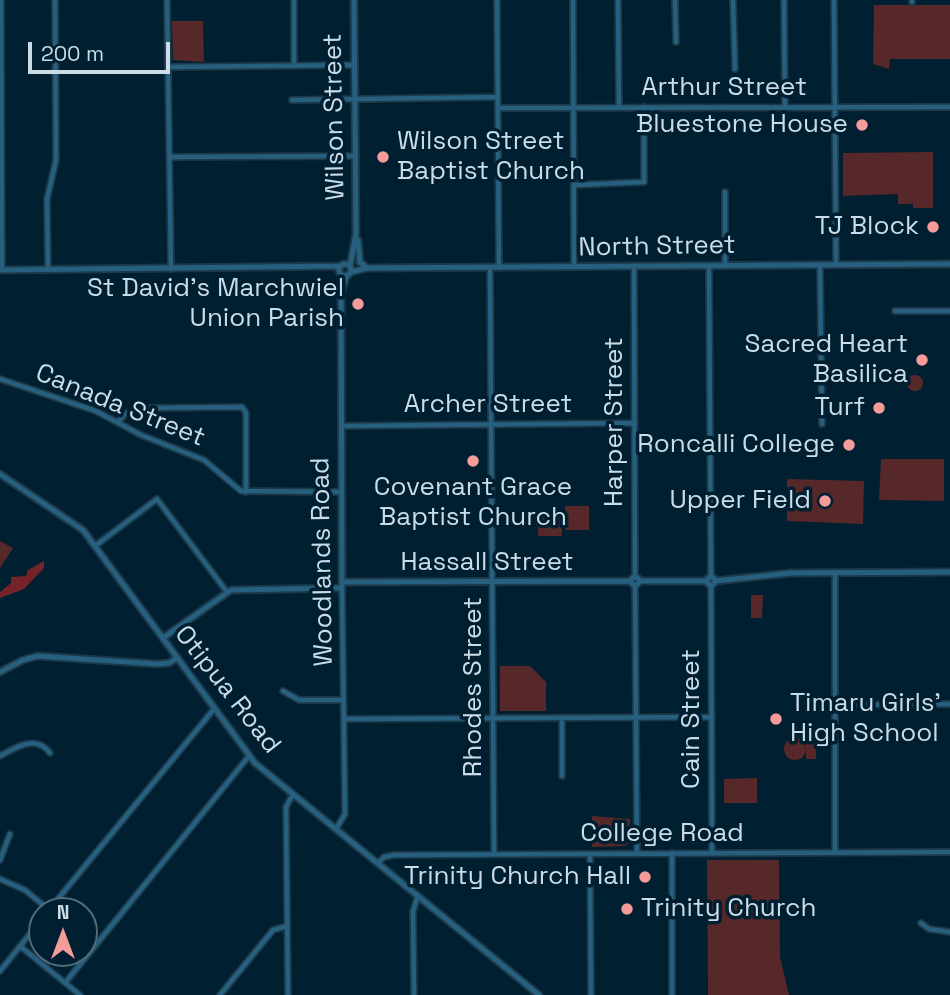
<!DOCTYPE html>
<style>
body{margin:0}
#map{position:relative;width:950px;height:995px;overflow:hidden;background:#001f30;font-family:"Space Grotesk",sans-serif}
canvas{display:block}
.north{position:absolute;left:28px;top:897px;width:70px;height:70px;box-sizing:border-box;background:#001f30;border:2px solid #516b7a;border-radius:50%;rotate:0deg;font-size:19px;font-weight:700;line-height:28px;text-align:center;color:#cadce8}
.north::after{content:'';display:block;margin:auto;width:24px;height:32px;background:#f59b9a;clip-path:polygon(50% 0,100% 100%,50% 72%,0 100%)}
.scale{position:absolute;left:28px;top:42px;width:142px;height:32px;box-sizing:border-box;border:4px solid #cadce8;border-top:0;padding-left:9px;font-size:21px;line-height:24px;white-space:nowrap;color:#cadce8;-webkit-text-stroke:5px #001f30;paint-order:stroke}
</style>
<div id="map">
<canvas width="950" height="995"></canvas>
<div class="north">N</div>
<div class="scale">200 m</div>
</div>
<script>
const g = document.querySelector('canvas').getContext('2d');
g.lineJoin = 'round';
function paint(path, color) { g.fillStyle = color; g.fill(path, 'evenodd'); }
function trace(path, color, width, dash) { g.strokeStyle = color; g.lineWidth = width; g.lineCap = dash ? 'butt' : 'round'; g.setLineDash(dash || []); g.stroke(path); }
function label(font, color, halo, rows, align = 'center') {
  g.font = font + ' "Space Grotesk",sans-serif'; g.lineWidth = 7; g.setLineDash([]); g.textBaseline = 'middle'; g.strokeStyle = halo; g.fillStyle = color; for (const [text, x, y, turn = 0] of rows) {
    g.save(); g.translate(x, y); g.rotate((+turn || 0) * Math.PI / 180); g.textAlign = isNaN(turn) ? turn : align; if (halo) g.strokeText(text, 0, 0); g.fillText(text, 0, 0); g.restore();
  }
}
paint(new Path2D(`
 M 874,5 L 950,5 L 950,59 L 890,59 L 889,69 L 873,64 Z
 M 172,21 L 203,21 L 204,62 L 173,60 Z
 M 933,152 L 933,208 L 913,208 L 913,204 L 898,204 L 898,194 L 843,196 L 843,153 Z
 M907 383a8 8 0 1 1 16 0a8 8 0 1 1-16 0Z
 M 881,459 L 944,459 L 944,501 L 879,500 Z
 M 787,479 L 864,481 L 863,524 L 787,521 Z
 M 565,506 L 589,506 L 589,530 L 565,530 Z
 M 538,512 L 562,512 L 562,536 L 538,536 Z
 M 0,541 L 13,548 L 0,568 Z
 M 751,595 L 763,595 L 762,618 L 751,618 Z
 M 500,666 L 530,666 L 546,682 L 546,711 L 500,711 Z
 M 806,738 L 816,738 L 816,759 L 806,759 Z
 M784 749a11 11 0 1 1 22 0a11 11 0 1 1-22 0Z
 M 757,778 L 757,803 L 724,803 L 724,779 Z
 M 592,816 L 630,819 L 630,842 L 625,846 L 592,847 Z
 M 707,860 L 779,860 L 780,957 L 789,995 L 708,995 Z`), '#562829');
paint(new Path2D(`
 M 44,561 L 44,568 L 24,589 L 0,598 L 0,592 L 11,583 L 11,577 L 26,576 L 28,570 Z`), '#742329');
const minor = new Path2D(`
 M 1,0 L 2,270
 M 167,0 L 171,269
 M 294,0 L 294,66
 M 497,0 L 499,267
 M 573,0 L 574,267
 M 618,0 L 619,108
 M 675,0 L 676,42
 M 733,0 L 735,69
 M 784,0 L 785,107
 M 834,0 L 836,265
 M 912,2 L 912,0
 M 168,67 L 354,65
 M 292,100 L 498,97
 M 498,108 L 950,107
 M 169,157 L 355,156
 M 574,185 L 644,182 L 644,107
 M 725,192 L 725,265
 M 820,265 L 822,424
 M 634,266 L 635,577
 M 709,266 L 711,577
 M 490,267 L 494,854
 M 48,269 L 47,199 L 56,160 L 55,0
 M 895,311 L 950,311
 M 0,379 L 96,411 L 141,435 L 204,460 L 241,491 L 342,492
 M 118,422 L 125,414 L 141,408 L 242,407 L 246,413 L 246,492
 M 341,426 L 635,423
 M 95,546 L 157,499 L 227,592
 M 635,585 L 637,854
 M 711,585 L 712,853
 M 283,691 L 299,700 L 343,700
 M 836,705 L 950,704
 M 562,718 L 562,776
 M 344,719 L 712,717
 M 0,756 C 16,747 36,734 50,753
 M 336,829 L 345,814 L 342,588
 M 835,852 L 835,573
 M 672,853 L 672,995
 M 590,854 L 591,995
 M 0,860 L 10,834
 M 378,863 L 384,857 L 394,855 L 950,852
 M 0,879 L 25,890 L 49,910
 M 48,911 L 214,709
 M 921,923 L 929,929 L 950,932
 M 20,946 L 80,995
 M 0,971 L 42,919
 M 65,983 L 249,756
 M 220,995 L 273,930 L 287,926
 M 288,995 L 286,807 L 293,794
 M 414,995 L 413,911 L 418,896`);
const tertiary = new Path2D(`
 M 358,240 L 360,262 L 367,268
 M339 270a6 6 0 1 1 12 0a6 6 0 1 1-12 0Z
 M 350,266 L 356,234 L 354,0
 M 0,270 L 341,266
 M 351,272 L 367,268 L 950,264
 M 341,292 L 347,275
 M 0,474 L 83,530 L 255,763 L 539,995
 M707 581a4 4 0 1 1 8 0a4 4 0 1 1-8 0Z
 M631 581a4 4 0 1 1 8 0a4 4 0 1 1-8 0Z
 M 639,581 L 707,581
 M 715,581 L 791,573 L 950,572
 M 342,582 L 631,581
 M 163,638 L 231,590 L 342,588 L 341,274
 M 0,672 L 23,660 L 38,656 L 158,664 L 169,663 L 177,658`);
trace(minor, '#1c394a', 8);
trace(tertiary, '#1c394a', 9);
trace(minor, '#275f7f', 4.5);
trace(tertiary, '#275f7f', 5);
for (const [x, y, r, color] of [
 [862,125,7,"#f59b9a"],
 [383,157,7,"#f59b9a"],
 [933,227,7,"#f59b9a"],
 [358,304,7,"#f59b9a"],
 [922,360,7,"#f59b9a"],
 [879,408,7,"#f59b9a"],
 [849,445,7,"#f59b9a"],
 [473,461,7,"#f59b9a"],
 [825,501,7,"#f59b9a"],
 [776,719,7,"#f59b9a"],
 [645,877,7,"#f59b9a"],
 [627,909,7,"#f59b9a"]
]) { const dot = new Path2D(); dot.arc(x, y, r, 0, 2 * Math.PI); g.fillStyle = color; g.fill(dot); trace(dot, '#001f30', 2.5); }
label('26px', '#cadce8', '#001f30', [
 ["Arthur Street",724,88],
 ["Wilson Street",335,117,-91],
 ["North Street",657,247,-1],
 ["Archer Street",488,405],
 ["Canada Street",120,406,22],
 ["Harper Street",615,422,-90],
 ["Woodlands Road",323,562,-91],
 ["Hassall Street",487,563],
 ["Rhodes Street",474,687,-90],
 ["Otipua Road",227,690,52],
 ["Cain Street",692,719,-90],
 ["College Road",662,834]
]);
label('26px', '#cadce8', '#001f30', [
 ["Bluestone House",848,125],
 ["Wilson Street",397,142,"left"],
 ["Baptist Church",397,172,"left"],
 ["TJ Block",919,227],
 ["St David's Marchwiel",344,289],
 ["Union Parish",344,319],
 ["Sacred Heart",908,345],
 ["Basilica",908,375],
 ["Turf",865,408],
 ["Roncalli College",835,445],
 ["Covenant Grace",473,488,"center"],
 ["Baptist Church",473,518,"center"],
 ["Upper Field",811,501],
 ["Timaru Girls'",790,704,"left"],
 ["High School",790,734,"left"],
 ["Trinity Church Hall",631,877],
 ["Trinity Church",641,909,"left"]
], 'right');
</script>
